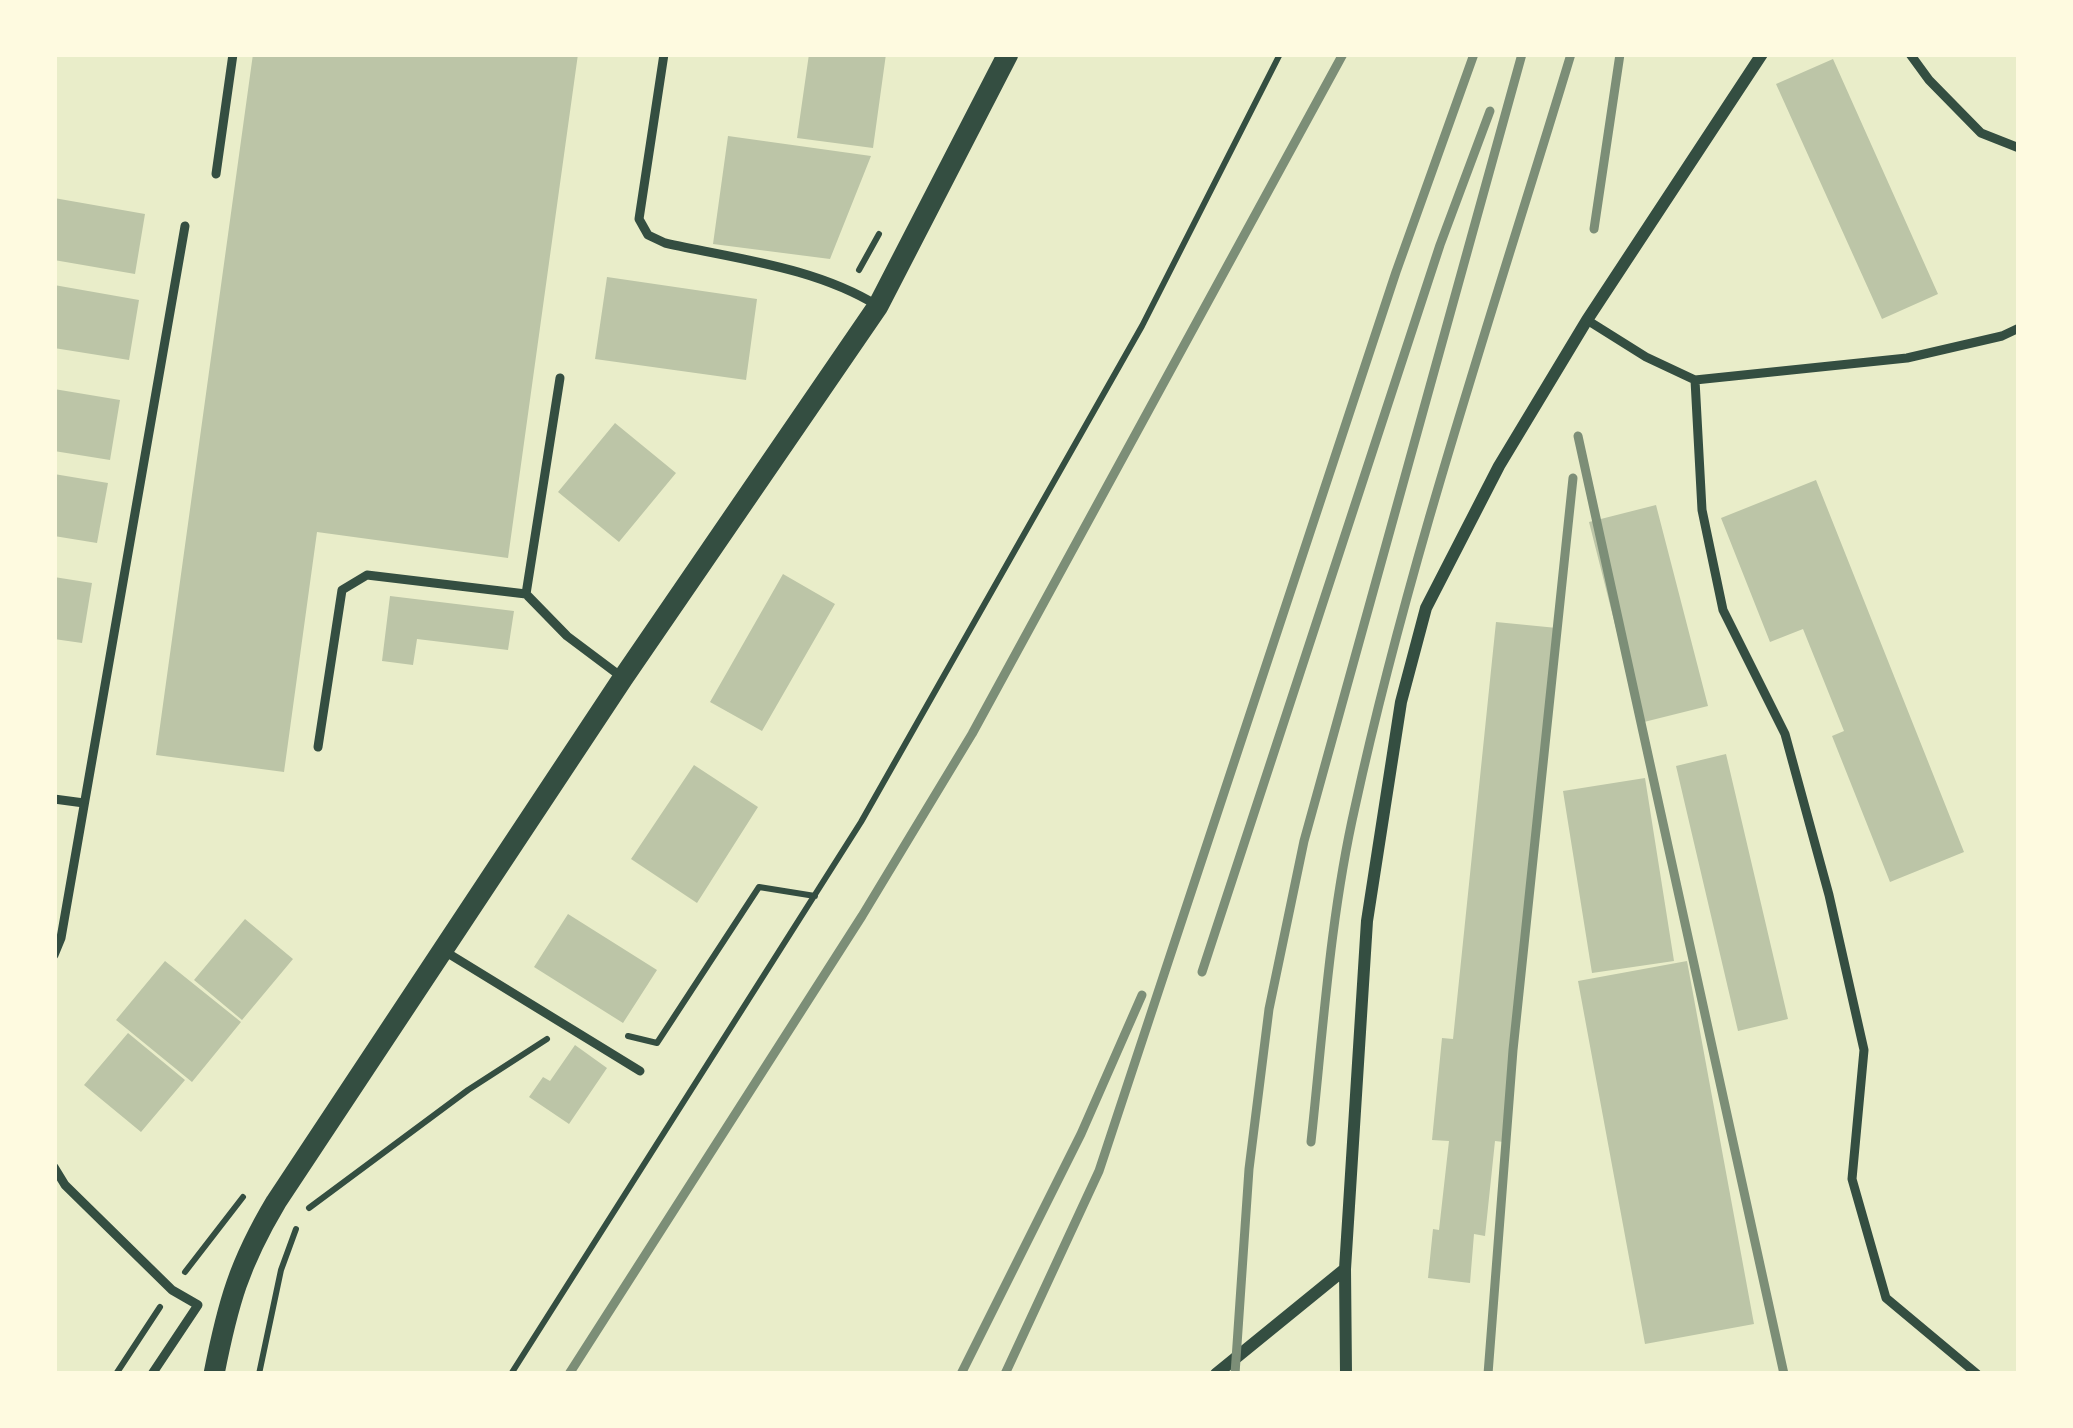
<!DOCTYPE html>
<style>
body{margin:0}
#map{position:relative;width:2073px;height:1428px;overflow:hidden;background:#e9edc9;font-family:Rubik,sans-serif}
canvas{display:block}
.frame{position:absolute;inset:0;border:57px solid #fefae0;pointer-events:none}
</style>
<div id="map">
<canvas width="2073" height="1428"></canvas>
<div class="frame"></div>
</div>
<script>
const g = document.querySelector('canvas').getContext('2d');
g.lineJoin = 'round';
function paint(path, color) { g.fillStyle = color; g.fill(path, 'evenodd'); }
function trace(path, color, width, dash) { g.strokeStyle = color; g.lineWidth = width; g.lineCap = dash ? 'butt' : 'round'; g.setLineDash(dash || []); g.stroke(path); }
paint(new Path2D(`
 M 253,54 L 578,54 L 508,558 L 317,532 L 284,772 L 156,755 Z
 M 809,54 L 886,54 L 873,148 L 797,138 Z
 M 1833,59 L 1938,294 L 1882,319 L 1776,84 Z
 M 728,136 L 871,156 L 830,259 L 713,244 Z
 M 54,198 L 145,214 L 135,274 L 54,260 Z
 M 607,277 L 757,299 L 746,380 L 595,359 Z
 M 54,285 L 139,300 L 129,360 L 54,348 Z
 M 54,389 L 120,400 L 110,460 L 54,451 Z
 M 615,423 L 676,473 L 619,542 L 558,492 Z
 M 54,474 L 108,483 L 97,543 L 54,536 Z
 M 1816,480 L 1964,852 L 1890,882 L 1832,736 L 1844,731 L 1803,629 L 1770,642 L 1721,518 Z
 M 1656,505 L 1708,706 L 1640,723 L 1589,522 Z
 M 783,574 L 835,604 L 762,731 L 710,702 Z
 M 54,577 L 92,583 L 82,643 L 54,639 Z
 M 390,596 L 514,611 L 508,650 L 417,639 L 413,665 L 382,661 Z
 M 1496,622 L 1557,628 L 1504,1142 L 1495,1141 L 1485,1236 L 1474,1234 L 1470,1283 L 1428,1278 L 1433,1229 L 1439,1230 L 1449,1141 L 1432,1140 L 1442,1038 L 1453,1039 Z
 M 1726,754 L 1788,1019 L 1738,1031 L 1676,766 Z
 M 694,765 L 758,807 L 697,903 L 631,859 Z
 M 1645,778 L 1674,961 L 1592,973 L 1563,791 Z
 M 568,914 L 657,970 L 623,1023 L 534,967 Z
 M 245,919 L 293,959 L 242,1020 L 194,980 Z
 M 165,961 L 241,1022 L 192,1082 L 116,1020 Z
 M 1687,961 L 1754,1324 L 1645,1344 L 1578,981 Z
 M 128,1033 L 185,1080 L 141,1132 L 84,1085 Z
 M 575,1045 L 607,1068 L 569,1124 L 529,1097 L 543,1077 L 550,1081 Z`), '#bcc5a7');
trace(new Path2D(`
 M 859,270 L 879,234
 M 628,1036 L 657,1043 L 759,887 L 815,896
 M 309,1208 L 468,1090 L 547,1039
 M 185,1272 L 243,1197
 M 116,1374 L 160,1307
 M 259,1374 L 281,1270 L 296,1229
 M 511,1374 L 861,822 L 1142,326 L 1280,54`), '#344e41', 6);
trace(new Path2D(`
 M 664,54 L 639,219 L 648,235 L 665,243 C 736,259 815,267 878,306
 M 1910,54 L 1929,80 L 1981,133 L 2019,148
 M 216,174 L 233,54
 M 1587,320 L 1646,357 L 1695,380 L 1702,510 L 1723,610 L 1785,734 L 1829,895 L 1864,1050 L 1852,1179 L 1886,1298 L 1977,1374
 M 1695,380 L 1907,358 L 2002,336 L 2019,328
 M 526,594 L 560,378
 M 318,747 L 342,590 L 367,575 L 526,594 L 567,636 L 623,678
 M 54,799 L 84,803
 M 441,949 L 640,1071
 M 54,955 L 61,938 L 185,226
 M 54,1167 L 65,1185 L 172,1290 L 198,1305 L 152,1374`), '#344e41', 9);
trace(new Path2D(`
 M 1216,1374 L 1345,1269
 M 1346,1374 L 1345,1269 L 1367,921 L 1401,702 L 1426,608 L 1499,466 L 1587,320 L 1762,54`), '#344e41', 12);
trace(new Path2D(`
 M 214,1374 C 228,1303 239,1264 276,1202 L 623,678 L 878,306 L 1008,54`), '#344e41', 21);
trace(new Path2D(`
 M 1594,229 L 1620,54
 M 1578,436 L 1784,1374
 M 1202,972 L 1440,245 L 1490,111
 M 1311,1142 C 1323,1031 1330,917 1355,807 C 1410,555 1496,302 1571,54
 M 569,1374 L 862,916 L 972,734 L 1343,54
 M 961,1374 L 1081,1134 L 1142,995
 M 1005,1374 L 1099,1171 L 1396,272 L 1474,54
 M 1235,1374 L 1249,1169 L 1269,1009 L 1304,841 L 1522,54
 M 1488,1374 L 1513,1050 L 1573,478`), '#7c8e77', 9);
</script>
